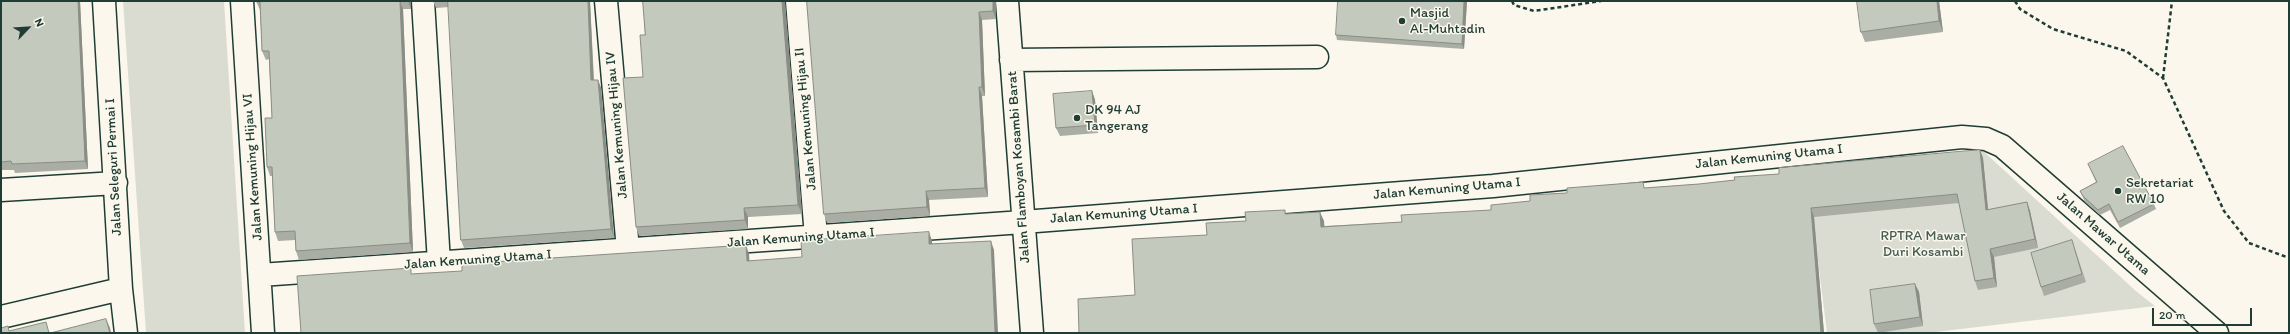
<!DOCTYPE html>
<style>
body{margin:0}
#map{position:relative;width:2290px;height:334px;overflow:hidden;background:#fbf7ec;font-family:Itim,sans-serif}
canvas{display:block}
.frame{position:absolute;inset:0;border:2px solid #1f3d34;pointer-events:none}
.north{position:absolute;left:8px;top:8px;width:40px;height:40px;-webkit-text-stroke:3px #fbf7ec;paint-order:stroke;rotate:65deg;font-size:11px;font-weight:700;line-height:16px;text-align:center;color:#1f3d34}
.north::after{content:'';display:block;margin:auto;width:14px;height:18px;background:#1f3d34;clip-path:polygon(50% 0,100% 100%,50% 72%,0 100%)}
.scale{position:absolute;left:2152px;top:308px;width:100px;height:18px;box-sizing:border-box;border:2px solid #1f3d34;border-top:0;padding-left:5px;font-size:12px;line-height:14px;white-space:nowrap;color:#1f3d34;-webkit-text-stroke:3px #fbf7ec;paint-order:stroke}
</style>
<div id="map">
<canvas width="2290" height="334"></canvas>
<div class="frame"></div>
<div class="north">N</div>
<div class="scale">20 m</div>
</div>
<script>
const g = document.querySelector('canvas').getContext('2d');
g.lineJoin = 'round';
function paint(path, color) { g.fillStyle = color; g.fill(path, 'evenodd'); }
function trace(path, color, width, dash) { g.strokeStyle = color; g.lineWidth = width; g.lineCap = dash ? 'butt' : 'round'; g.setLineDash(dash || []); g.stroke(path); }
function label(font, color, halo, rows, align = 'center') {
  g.font = font + ' Itim,sans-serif'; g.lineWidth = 3; g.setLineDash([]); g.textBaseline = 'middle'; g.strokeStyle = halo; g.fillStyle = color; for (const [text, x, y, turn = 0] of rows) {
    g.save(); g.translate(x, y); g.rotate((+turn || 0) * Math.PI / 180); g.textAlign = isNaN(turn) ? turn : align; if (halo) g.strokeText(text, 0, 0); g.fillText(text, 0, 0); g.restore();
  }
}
paint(new Path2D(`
 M 123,1 L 224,1 L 245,333 L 146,333 Z
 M 1982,150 L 2137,292 L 2155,306 L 1927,333 L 1827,333 L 1806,165 Z`), '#dbdcd1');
const minor = new Path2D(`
 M 104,1 L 121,289 L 126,333
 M 242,1 L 263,333
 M 423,1 L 439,263
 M 606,1 L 628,250
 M 797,1 L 816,237
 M 1007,1 L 1032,333
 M 1011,60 L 1317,57
 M 1,190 L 116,183
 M 260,275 L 1023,222 L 1493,186 L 1962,137 L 1986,139 L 2002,146 L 2217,333
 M 1,317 L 121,289`);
trace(minor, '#1f3d34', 25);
trace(new Path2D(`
 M 1512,1 L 1514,5 L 1534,11 L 1601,1
 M 2015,1 L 2020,9 L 2053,29 L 2126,51 L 2163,78 L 2224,211 L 2249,243 L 2289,258
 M 2163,78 L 2172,1`), '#1f3d34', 2.5, [4, 3]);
trace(minor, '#fbf7ec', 22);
paint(new Path2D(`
 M 1,1 L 80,1 L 88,169 L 15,173 L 14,170 L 1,170 Z
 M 256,1 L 411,1 L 411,9 L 403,9 L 413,252 L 299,260 L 296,251 L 295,240 L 278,241 L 275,232 L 272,176 L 270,176 L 267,167 L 272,118 L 269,59 L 266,60 L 262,51 L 260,10 Z
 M 433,1 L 590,1 L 594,80 L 598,80 L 601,88 L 614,238 L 464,248 L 461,240 L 449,7 L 436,8 Z
 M 643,1 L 785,1 L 785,2 L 802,214 L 748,217 L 748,229 L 639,236 L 636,227 L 645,35 Z
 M 807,1 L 996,1 L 996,19 L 982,20 L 985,96 L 982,96 L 988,197 L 929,200 L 930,216 L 827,223 L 824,214 Z
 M 1467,1 L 1464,49 L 1337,40 L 1336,35 Z
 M 1939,1 L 1943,32 L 1865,42 L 1861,32 Z
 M 1092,91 L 1095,100 L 1098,133 L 1060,136 L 1056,128 Z
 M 1980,150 L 1983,158 L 1988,210 L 2027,202 L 2030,211 L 2038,248 L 1994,257 L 1997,287 L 1978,290 L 1975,281 L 1959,203 L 1814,217 L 1824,333 L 1079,333 L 1135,295 L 1207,235 L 1285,210 L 1286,214 L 1324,221 L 1324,226 L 1402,222 L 1491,210 L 1530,201 L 1646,188 L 1699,184 L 1735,180 L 1779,174 Z
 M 2088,164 L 2154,204 L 2156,209 L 2120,228 L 2110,210 L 2100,215 L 2085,202 L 2080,191 L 2096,182 Z
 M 2075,249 L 2086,282 L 2044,296 L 2041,287 Z
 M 1915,284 L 1919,292 L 1923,326 L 1878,333 L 1874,324 Z`), '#a9ada3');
paint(new Path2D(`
 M 78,1 L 80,1 L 88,169 L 85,161 Z
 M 400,1 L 403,9 L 413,252 L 410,243 Z
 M 408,1 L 411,1 L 411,9 Z
 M 588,1 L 590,1 L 594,89 L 591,80 Z
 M 782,1 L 785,1 L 785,2 L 802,214 L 798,205 Z
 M 993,1 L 996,1 L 996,19 L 993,11 Z
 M 1464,1 L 1467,1 L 1464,49 L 1462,44 Z
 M 1937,1 L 1939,1 L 1943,32 L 1939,21 Z
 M 979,12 L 982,20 L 985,96 L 982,87 Z
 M 598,80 L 601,88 L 614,238 L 611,229 Z
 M 979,87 L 982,96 L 988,197 L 985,188 Z
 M 1092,91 L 1095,100 L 1098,133 L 1095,125 Z
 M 1980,150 L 1983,158 L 1989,219 L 1986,210 Z
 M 926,191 L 929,200 L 930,216 L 927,207 Z
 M 2027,202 L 2030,211 L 2038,248 L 2035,239 Z
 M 744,208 L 748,217 L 748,229 L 745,220 Z
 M 1811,208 L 1814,217 L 1824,333 L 1821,333 Z
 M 1320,212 L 1324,221 L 1325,235 L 1321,227 Z
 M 929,232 L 932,241 L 933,253 L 929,244 Z
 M 991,241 L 994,250 L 998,333 L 995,333 Z
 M 746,245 L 749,254 L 750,270 L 747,261 Z
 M 1990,249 L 1994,257 L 1997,287 L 1994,278 Z
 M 1915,284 L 1919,292 L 1923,326 L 1920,317 Z
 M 106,319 L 110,328 L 111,333 L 110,333 Z`), '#898d85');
const building = new Path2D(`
 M 1,1 L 78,1 L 85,161 L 12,164 L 11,161 L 1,162 Z
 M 256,1 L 400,1 L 410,243 L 296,251 L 295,231 L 275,232 L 272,167 L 267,167 L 265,118 L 272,118 L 269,51 L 262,51 L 260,2 L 257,2 Z
 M 448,1 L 588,1 L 591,80 L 598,80 L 611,229 L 461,240 Z
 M 643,1 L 782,1 L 798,205 L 744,208 L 745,220 L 636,227 L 623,78 L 643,77 L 640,35 L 645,35 Z
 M 807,1 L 993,1 L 993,11 L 979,12 L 982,87 L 979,87 L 985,188 L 926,191 L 927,207 L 824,214 Z
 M 1338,1 L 1464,1 L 1462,44 L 1336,35 Z
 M 1857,1 L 1937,1 L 1939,21 L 1861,32 Z
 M 1092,91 L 1095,125 L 1056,128 L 1053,94 Z
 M 2123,146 L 2154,204 L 2118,222 L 2109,204 L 2098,210 L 2083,196 L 2080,191 L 2097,182 L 2088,164 Z
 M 1980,150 L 1986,210 L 2027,202 L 2035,239 L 1990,249 L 1994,278 L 1975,281 L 1957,194 L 1811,208 L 1821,333 L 1079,333 L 1078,299 L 1135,295 L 1132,239 L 1207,235 L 1206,223 L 1246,221 L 1245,212 L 1285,210 L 1285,214 L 1320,212 L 1321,227 L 1402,222 L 1401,215 L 1491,210 L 1491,205 L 1530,201 L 1530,195 L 1567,193 L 1567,188 L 1643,182 L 1644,188 L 1699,184 L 1735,180 L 1734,177 L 1779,174 L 1779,168 Z
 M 929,232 L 929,244 L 991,241 L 995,333 L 301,333 L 297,276 L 411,268 L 411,274 L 462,271 L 462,264 L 746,245 L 747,261 L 802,257 L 801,241 Z
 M 2072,240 L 2082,274 L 2041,287 L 2031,253 Z
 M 1915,284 L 1920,317 L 1874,324 L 1870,290 Z
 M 106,319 L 110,333 L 1,333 L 1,328 L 8,326 L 9,331 L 46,322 L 49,333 Z`);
paint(building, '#c4c9be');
trace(building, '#898d85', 1);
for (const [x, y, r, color] of [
 [1402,21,4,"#1f3d34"],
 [1077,118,4,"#1f3d34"],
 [2118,191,4,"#1f3d34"]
]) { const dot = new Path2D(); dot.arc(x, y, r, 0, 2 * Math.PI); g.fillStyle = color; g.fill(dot); trace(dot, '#fbf7ec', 1.5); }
label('14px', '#1f3d34', '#fbf7ec', [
 ["Masjid",1410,13],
 ["Al-Muhtadin",1410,29],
 ["DK 94 AJ",1085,110],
 ["Tangerang",1085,126],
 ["Sekretariat",2126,183],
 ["RW 10",2126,199]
], 'left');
label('14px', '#1f3d34', '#fbf7ec', [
 ["Jalan Kemuning Hijau II",806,119,-95],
 ["Jalan Kemuning Hijau IV",617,125,-95],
 ["Jalan Kemuning Utama I",1769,157,-6],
 ["Jalan Seleguri Permai I",114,167,-93],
 ["Jalan Kemuning Hijau VI",253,167,-94],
 ["Jalan Flamboyan Kosambi Barat",1019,167,-94],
 ["Jalan Kemuning Utama I",1447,189,-5],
 ["Jalan Kemuning Utama I",1124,214,-4],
 ["Jalan Mawar Utama",2103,234,41],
 ["Jalan Kemuning Utama I",801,238,-4],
 ["Jalan Kemuning Utama I",478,260,-4]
]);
label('14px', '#455d53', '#fbf7ec', [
 ["RPTRA Mawar",1923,236],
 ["Duri Kosambi",1923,252]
]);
</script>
